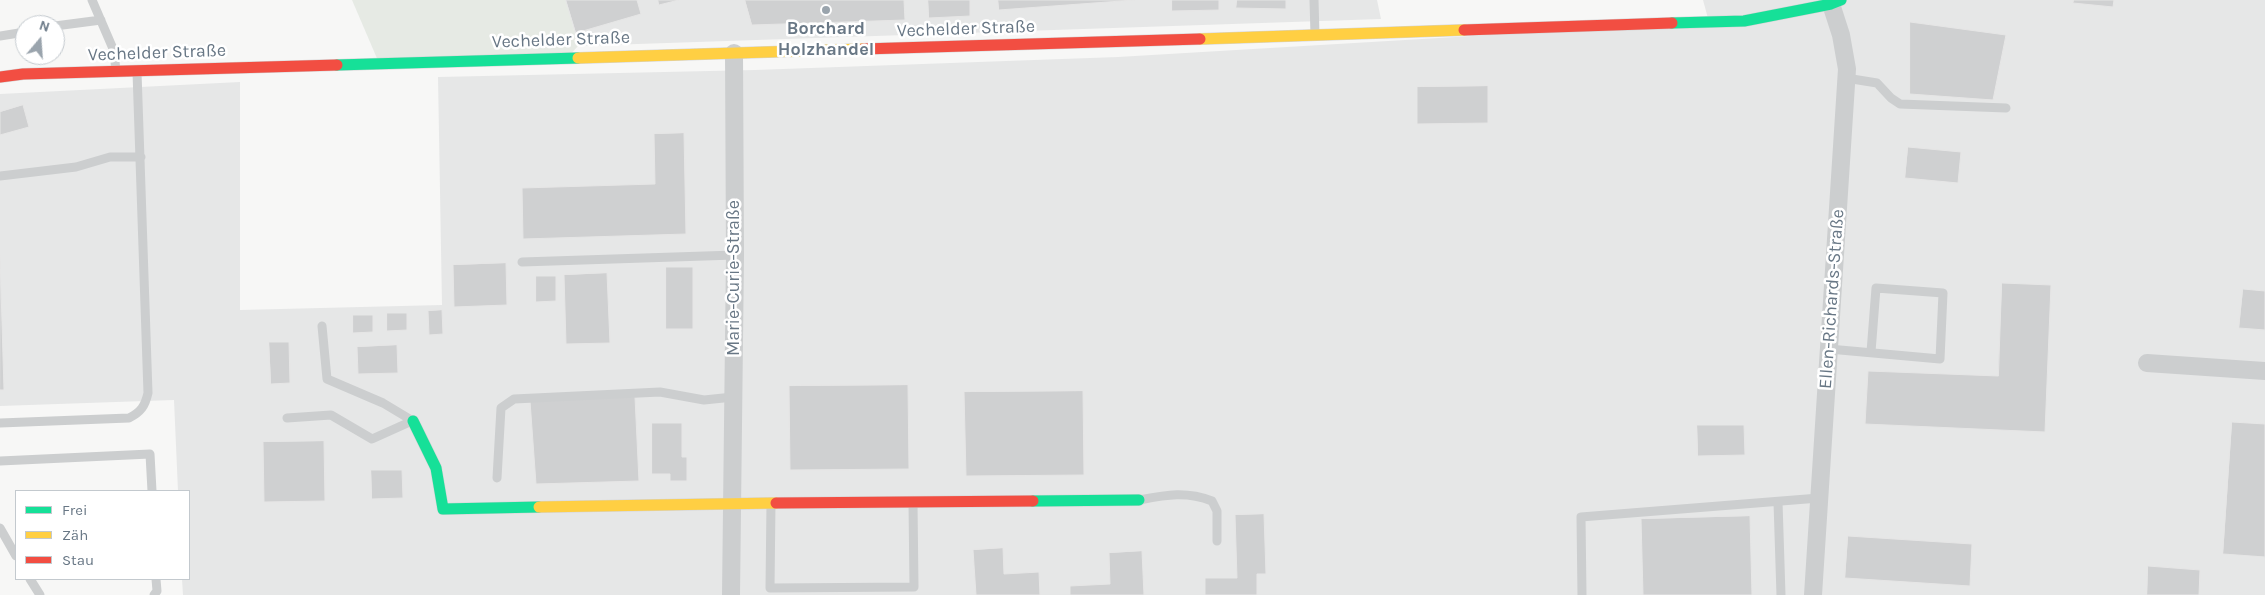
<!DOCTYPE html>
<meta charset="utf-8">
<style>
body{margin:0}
#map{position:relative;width:2265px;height:595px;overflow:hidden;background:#f7f7f6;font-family:Karla,sans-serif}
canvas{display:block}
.legend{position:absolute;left:15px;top:490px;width:175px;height:90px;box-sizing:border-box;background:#fff;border:1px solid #c3c9ce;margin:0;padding:6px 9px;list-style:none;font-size:15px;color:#687785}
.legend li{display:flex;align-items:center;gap:10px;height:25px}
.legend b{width:25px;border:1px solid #c3c9ce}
.north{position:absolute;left:15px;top:15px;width:50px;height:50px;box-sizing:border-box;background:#fff;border:1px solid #c3c9ce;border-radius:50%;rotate:18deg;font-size:14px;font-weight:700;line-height:20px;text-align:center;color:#687785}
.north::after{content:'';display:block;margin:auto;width:18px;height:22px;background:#9aa4ad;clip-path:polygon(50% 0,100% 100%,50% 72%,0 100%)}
</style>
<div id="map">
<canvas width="2265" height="595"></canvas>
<ul class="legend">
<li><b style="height:6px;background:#16e098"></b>Frei</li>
<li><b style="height:6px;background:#ffcf43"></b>Zäh</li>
<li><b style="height:6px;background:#f24e42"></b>Stau</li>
</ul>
<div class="north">N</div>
</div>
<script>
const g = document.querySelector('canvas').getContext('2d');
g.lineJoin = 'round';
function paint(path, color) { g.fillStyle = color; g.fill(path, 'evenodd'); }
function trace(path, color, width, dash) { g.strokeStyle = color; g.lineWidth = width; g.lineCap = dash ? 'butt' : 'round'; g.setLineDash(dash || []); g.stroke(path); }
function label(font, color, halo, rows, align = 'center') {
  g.font = font + ' Karla,sans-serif'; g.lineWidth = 5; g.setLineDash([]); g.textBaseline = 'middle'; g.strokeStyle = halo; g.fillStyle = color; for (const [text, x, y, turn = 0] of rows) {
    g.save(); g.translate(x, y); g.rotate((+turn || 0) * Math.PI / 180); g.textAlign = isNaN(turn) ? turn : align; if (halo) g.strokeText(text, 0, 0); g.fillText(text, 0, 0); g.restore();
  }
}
paint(new Path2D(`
 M 565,0 L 1377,0 L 1381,19 L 578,46 Z
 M 1703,0 L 2265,0 L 2265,595 L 183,595 L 182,579 L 189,579 L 189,491 L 178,491 L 174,400 L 0,406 L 0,94 L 240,82 L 240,310 L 442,305 L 438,77 L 755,70 L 1118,57 L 1709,22 Z`), '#e6e7e7');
paint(new Path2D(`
 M 352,0 L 566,0 L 578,46 L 567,58 L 379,63 Z`), '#e6eae4');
const building = new Path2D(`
 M 566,0 L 637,0 L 641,14 L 576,33 Z
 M 658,0 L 679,0 L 659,5 Z
 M 745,0 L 904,0 L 905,20 L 752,25 Z
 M 928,0 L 970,0 L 970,16 L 929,18 Z
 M 998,0 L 1135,0 L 999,10 Z
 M 1172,0 L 1219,0 L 1219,10 L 1172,11 Z
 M 1237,0 L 1286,0 L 1286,9 L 1236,8 Z
 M 2074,0 L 2114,0 L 2113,7 L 2073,3 Z
 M 1910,22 L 2006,35 L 1993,100 L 1910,94 Z
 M 1488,86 L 1488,123 L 1417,124 L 1417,87 Z
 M 23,105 L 29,127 L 0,135 L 0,112 Z
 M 684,133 L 686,234 L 523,239 L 522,188 L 655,184 L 654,134 Z
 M 1908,147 L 1961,152 L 1958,183 L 1905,178 Z
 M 0,256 L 4,390 L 0,390 Z
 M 506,263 L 507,305 L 454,307 L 453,265 Z
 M 666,267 L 693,267 L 693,329 L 666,329 Z
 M 607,273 L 610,343 L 566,344 L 564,275 Z
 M 536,276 L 556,276 L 556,301 L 536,302 Z
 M 2002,283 L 2051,285 L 2045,432 L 1865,424 L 1868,371 L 1998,376 Z
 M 2243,289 L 2265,291 L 2265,330 L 2239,328 Z
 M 442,310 L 443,334 L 429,335 L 428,311 Z
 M 387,313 L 407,313 L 407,330 L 387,331 Z
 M 353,315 L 373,315 L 373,332 L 353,333 Z
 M 269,342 L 289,342 L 290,383 L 271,384 Z
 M 397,345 L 398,373 L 358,374 L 357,347 Z
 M 908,385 L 909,469 L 790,470 L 789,386 Z
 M 1083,391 L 1084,475 L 966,476 L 964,392 Z
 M 635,397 L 639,481 L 536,484 L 530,401 Z
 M 2232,422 L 2265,424 L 2265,557 L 2223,554 Z
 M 652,423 L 682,423 L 682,457 L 687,457 L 687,481 L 670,481 L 670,474 L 652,474 Z
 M 1697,425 L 1744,425 L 1745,455 L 1698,456 Z
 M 324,441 L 325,501 L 264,502 L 263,442 Z
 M 371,470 L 402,470 L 403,498 L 372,499 Z
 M 1264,514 L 1266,574 L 1257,574 L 1257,595 L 1205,595 L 1205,578 L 1237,578 L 1235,515 Z
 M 1750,516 L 1752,595 L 1643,595 L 1641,519 Z
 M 1848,536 L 1972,544 L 1970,586 L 1845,578 Z
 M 1003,548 L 1004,574 L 1039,572 L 1040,595 L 976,595 L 973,550 Z
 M 1142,551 L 1144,595 L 1070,595 L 1070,586 L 1110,584 L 1109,553 Z
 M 2148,566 L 2200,570 L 2199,595 L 2147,595 Z`);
paint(building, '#cfd0d1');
trace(building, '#e6e6e6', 1);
const fast = new Path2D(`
 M 1672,23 L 1744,21 L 1831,4 L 1841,0
 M 337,65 L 578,58
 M 413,421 L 436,468 L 443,509 L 539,507
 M 1033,501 L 1139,500`);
const slow = new Path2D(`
 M 1200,39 L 1464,30
 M 578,58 L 863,49
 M 539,507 L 776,503`);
const jam = new Path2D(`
 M 1464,30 L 1672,23
 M 863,49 L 1200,39
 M 0,77 L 23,74 L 337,65
 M 776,503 L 1033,501`);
trace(fast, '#d3d3d4', 12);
trace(slow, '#d3d3d4', 12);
trace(jam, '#d3d3d4', 12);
trace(new Path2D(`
 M 92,0 L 114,51 L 116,72
 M 1314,0 L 1315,35
 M 55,26 L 101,20
 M 0,36 L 25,32
 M 1846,78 L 1877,83 L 1891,98 L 1900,104 L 2006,108
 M 0,176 L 76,167 L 110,157 L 141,157
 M 522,262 L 735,255
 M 322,326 L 327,379 L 383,403 L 413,421
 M 1829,349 L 1940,359 L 1943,293 L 1876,288 L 1871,352
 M 287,418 L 331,415 L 372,439 L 412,421
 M 0,423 L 129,418 C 141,412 145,406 148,393 L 137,72
 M 0,461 L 150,454 L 152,491
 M 497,478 L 501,408 L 514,399 L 660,392 L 704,400 L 733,397
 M 1139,500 C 1166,495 1186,491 1212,501 L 1217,511 L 1217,541
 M 1778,502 L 1781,595
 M 771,503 L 770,588 L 914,587 L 913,503
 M 0,528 L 16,556
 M 30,579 L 40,595
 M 154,595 L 157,591 L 156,579
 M 1582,595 L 1581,517 L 1819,498`), '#cccecf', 9);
trace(new Path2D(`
 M 2147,363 L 2265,371
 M 731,595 L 735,255 L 734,53
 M 1813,595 L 1847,69 L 1841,35 L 1831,4`), '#cccecf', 18);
trace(fast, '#16e098', 11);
trace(slow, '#ffcf43', 11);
trace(jam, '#f24e42', 11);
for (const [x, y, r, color] of [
 [826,10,5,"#9aa4ad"]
]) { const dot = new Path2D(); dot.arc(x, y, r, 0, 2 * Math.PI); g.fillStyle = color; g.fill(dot); trace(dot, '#fff', 2); }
label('bold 18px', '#687785', '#fff', [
 ["Borchard",826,29],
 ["Holzhandel",826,50]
]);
label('18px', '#687785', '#fff', [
 ["Vechelder Straße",966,29,-2],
 ["Vechelder Straße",561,40,-2],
 ["Vechelder Straße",157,53,-2],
 ["Marie-Curie-Straße",734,278,-90],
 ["Ellen-Richards-Straße",1832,299,-86]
]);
</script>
